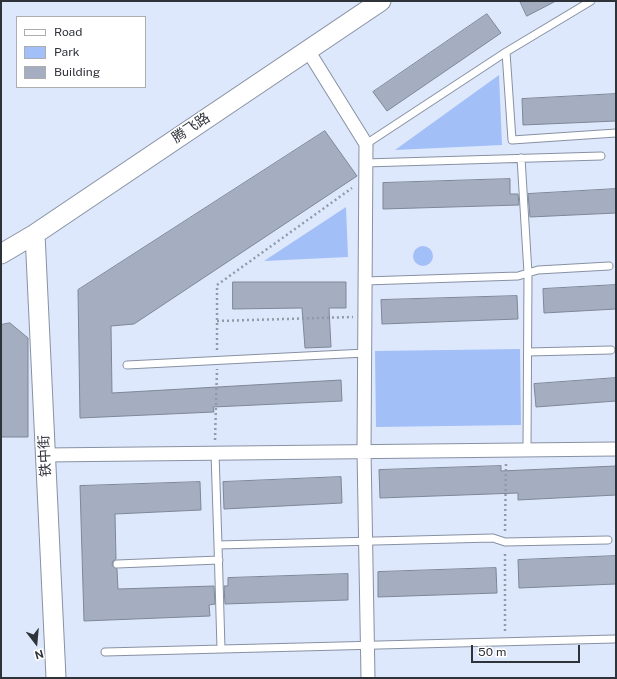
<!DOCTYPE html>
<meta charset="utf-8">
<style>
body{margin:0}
#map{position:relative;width:617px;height:679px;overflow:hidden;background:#dee8fc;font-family:"Public Sans",sans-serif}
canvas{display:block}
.frame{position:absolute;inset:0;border:2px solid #2e3239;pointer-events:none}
.legend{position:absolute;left:16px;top:16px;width:130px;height:72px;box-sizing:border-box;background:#fff;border:1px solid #abadb0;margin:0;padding:5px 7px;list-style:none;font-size:12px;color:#2e3239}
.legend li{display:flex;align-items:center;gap:8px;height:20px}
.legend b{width:20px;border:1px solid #abadb0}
.north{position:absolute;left:16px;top:623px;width:40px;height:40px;-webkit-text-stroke:3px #fff;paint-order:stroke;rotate:164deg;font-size:11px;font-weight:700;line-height:16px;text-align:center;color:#2e3239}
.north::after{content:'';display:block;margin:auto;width:14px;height:18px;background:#2e3239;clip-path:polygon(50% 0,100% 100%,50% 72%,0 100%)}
.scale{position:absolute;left:471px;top:645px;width:109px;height:18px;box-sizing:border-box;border:2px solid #2e3239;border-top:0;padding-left:5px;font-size:12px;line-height:14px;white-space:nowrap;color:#2e3239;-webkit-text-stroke:3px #fff;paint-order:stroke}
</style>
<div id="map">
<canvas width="617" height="679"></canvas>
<div class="frame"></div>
<ul class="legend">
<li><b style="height:5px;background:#fff"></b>Road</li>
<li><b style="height:11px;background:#a2bff7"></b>Park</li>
<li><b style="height:11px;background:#a4aec0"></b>Building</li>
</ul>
<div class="north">N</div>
<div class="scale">50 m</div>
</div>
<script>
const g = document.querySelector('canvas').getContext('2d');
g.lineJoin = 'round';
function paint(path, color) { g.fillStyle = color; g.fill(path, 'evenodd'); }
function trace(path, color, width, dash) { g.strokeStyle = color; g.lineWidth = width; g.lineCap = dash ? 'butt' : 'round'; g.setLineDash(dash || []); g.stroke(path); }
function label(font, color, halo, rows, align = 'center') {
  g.font = font + ' "Public Sans","Noto Sans SC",sans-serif'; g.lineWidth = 3; g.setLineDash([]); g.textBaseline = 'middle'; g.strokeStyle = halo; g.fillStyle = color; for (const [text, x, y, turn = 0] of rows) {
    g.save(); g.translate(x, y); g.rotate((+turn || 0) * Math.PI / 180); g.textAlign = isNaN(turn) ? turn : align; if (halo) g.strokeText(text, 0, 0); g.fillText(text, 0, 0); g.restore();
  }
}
paint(new Path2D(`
 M 499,75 L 502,145 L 395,150 Z
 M 346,207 L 348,257 L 264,261 Z
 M413 256a10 10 0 1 1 20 0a10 10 0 1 1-20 0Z
 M 520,349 L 521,425 L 376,427 L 375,351 Z`), '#a2bff7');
const building = new Path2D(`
 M 520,1 L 556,1 L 527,16 Z
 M 487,14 L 501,33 L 387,111 L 373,92 Z
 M 616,94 L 616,121 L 523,125 L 522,99 Z
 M 325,131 L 357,176 L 134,324 L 111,326 L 112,393 L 341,380 L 342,401 L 213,407 L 214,412 L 80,418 L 78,290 Z
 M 510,179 L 510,194 L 518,194 L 519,205 L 383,209 L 383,183 Z
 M 616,189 L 616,213 L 530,217 L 528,194 Z
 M 233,282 L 346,282 L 346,308 L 329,308 L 331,347 L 305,348 L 302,308 L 233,309 Z
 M 616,285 L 616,309 L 544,313 L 543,289 Z
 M 517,296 L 518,319 L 382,324 L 381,300 Z
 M 10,323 L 28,338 L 28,437 L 1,437 L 1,325 Z
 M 616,378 L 616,401 L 536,407 L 534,384 Z
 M 501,466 L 501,471 L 616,466 L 616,495 L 518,500 L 518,493 L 380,498 L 379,470 Z
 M 341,477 L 342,503 L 224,509 L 223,482 Z
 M 200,482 L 201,510 L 115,514 L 116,559 L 113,561 L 112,565 L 117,569 L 118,589 L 214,586 L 215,604 L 209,605 L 210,616 L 84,621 L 80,486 Z
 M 616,556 L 616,584 L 519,588 L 518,560 Z
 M 496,568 L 497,593 L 378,597 L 378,572 Z
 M 348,574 L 348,600 L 225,604 L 224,586 L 228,586 L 228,578 Z`);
paint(building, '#a4aec0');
trace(building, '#7e8798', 1);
const lane = new Path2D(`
 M 506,52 L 512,140 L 616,133
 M 366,144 L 506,52 L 591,1
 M 521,158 L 528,273 L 527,450
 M 365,163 L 601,156
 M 365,281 L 518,276 L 538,270 L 609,266
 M 528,352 L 611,350
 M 127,365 L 365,353
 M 215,453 L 218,545
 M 117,564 L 219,560
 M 221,649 L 218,545 L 493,538 L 505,542 L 608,540
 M 105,652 L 614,639`);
const street = new Path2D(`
 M 307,49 L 366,144 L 364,451 L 368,678
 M 45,455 L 616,449`);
const secondary = new Path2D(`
 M 35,234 L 56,678
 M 1,254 L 35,234 L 381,1`);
trace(lane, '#8791a2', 9);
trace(street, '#8791a2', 15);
trace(secondary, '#8791a2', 21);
trace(new Path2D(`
 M 217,321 L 353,317
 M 217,350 L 217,285 L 352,188
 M 215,440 L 217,369
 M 505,531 L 506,462
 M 505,631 L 505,552`), '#9299a7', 2.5, [2, 3]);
trace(lane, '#fff', 7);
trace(street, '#fff', 13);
trace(secondary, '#fff', 19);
label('14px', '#2e3239', '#fff', [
 ["腾飞路",191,128,-34],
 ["铁中街",45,456,-93]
]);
</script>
